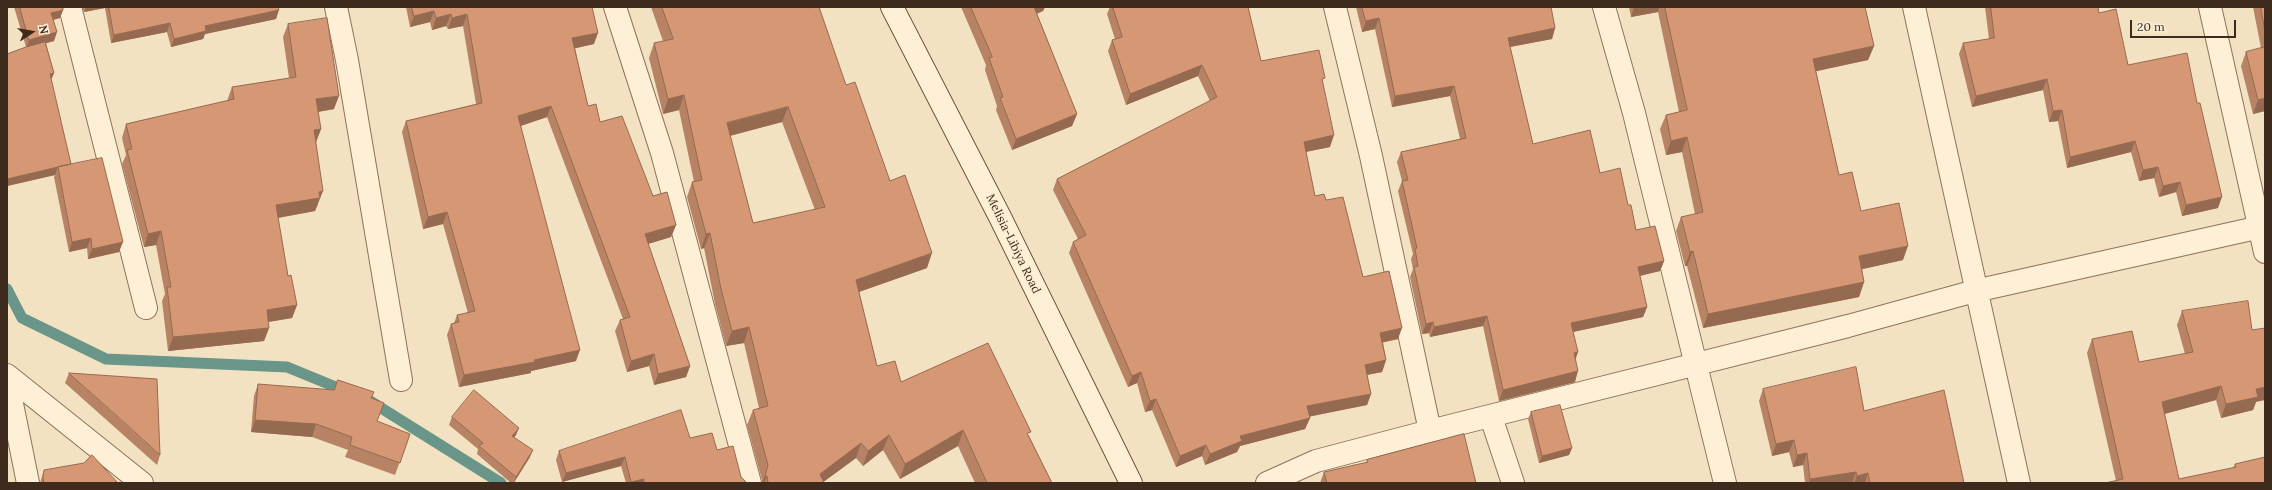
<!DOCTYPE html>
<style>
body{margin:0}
#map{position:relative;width:2272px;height:490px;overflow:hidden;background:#f3e2c2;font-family:Lora,serif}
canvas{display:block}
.frame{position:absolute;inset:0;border:8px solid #3e2b1d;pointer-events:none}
.north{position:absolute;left:12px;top:12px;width:40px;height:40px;-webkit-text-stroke:3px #faedd3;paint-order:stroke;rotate:78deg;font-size:11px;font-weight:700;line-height:16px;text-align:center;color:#3e2b1d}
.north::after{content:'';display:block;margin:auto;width:14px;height:18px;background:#3e2b1d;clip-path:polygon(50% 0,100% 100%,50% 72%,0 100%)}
.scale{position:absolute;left:2130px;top:20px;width:106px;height:18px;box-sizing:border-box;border:2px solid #3e2b1d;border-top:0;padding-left:5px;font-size:12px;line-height:14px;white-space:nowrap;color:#3e2b1d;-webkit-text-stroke:3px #faedd3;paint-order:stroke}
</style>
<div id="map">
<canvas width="2272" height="490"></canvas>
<div class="frame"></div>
<div class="north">N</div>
<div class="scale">20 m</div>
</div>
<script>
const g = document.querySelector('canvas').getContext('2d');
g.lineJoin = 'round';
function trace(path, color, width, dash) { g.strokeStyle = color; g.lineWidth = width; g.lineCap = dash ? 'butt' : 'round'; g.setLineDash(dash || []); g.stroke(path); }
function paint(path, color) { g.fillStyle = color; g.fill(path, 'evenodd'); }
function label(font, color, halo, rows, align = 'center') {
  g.font = font + ' Lora,serif'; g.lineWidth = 3; g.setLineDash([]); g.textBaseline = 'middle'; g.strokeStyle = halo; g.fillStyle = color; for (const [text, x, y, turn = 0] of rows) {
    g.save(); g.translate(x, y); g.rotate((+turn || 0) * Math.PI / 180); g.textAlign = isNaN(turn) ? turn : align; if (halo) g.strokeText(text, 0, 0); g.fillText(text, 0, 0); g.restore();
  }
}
trace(new Path2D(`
 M 7,289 L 22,318 L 106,359 L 287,367 L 348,392
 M 370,401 L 501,483`), '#6a9589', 11);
const minor = new Path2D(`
 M 70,7 L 146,308
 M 336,7 L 347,60 L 401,380
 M 615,7 L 662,153 L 750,483
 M 1335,7 L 1371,156 L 1430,431
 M 1604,7 L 1634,113 L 1725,483
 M 1914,7 L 2019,483
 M 2210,7 L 2265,252
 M 7,375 L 142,483
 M 7,379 L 28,483
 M 1491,417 L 1513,483
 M 1267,483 L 1316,461 L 1430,431 L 1848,326 L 1975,291 L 2265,226`);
const secondary = new Path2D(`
 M 892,7 L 1000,217 L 1131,483`);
trace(minor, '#907257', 24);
trace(secondary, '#72533a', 24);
trace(minor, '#fdf0d7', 22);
trace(secondary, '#fdf0d7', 22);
paint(new Path2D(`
 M 14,7 L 63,7 L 63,10 L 60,18 L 53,20 L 54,41 L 46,43 L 54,73 L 51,80 L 71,164 L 119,252 L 88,259 L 87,248 L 69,252 L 54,177 L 55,175 L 7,186 L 7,54 L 26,47 Z
 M 82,7 L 278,7 L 276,19 L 205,34 L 203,39 L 171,47 L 167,32 L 111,43 L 105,8 L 84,12 Z
 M 406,7 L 592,7 L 594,44 L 575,48 L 588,106 L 600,122 L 653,196 L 676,225 L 671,237 L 648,244 L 690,366 L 686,377 L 654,385 L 649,366 L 627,372 L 615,331 L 620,320 L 623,319 L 547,117 L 521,126 L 576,361 L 531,371 L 531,373 L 459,387 L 447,335 L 451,324 L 454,323 L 457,315 L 468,313 L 443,224 L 423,229 L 402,132 L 406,121 L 476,104 L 463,26 L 448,29 L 446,26 L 432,30 L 430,22 L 410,27 Z
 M 651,7 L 808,7 L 846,85 L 890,181 L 927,268 L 859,292 L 877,366 L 901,382 L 1029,436 L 1052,483 L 975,483 L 958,446 L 900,479 L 883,450 L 863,466 L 856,458 L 823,482 L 824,483 L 761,483 L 762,480 L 747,425 L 753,410 L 759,408 L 744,343 L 726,346 L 715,304 L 704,248 L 701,249 L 687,197 L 692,182 L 694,182 L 679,110 L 663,114 L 649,58 L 654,43 L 663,41 ZM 782,122 L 815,210 L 753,223 L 730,136 Z
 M 961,7 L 1045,7 L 1043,11 L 1037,14 L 1077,114 L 1072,126 L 1012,150 L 996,110 L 997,106 L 985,70 L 986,65 Z
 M 1110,7 L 1248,7 L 1261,61 L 1323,83 L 1330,147 L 1306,152 L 1315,196 L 1326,200 L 1363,277 L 1398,339 L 1383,342 L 1386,360 L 1382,372 L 1367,375 L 1371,394 L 1367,405 L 1309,416 L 1310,418 L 1305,429 L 1240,446 L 1237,452 L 1205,465 L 1202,456 L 1176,467 L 1152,410 L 1145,412 L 1137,383 L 1128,387 L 1069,253 L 1073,242 L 1078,239 L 1053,190 L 1057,179 L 1210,101 L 1198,76 L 1126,105 L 1108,51 L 1112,40 L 1115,39 L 1107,14 Z
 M 1356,7 L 1551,7 L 1555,28 L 1552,39 L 1510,47 L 1533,144 L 1600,173 L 1628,205 L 1636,230 L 1664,261 L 1660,271 L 1640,276 L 1647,307 L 1643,317 L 1573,332 L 1578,352 L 1576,358 L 1575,382 L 1499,401 L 1483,326 L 1430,337 L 1429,333 L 1422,334 L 1410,277 L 1413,269 L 1411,259 L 1413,254 L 1398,191 L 1402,181 L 1397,162 L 1401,152 L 1460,139 L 1450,96 L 1392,107 L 1375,29 L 1362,32 Z
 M 1629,7 L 1865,7 L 1874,46 L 1868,60 L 1816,71 L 1839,175 L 1861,211 L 1903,260 L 1862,269 L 1864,282 L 1859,297 L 1703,328 L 1687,266 L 1685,266 L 1676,231 L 1681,217 L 1695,214 L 1682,152 L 1666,155 L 1660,129 L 1666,115 L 1679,112 L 1658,12 L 1631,17 Z
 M 1985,7 L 2098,7 L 2099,13 L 2128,65 L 2218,208 L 2182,216 L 2176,192 L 2159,197 L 2154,178 L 2139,181 L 2131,152 L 2067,168 L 2058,121 L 2049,122 L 2043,90 L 1972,107 L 1959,54 L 1963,43 L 1989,39 Z
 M 2253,7 L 2265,7 L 2265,111 L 2253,114 L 2241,66 L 2246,52 L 2261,48 Z
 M 288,24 L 334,109 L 318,112 L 321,129 L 316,142 L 318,204 L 315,211 L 278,218 L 288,276 L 297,305 L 292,318 L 268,322 L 269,328 L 264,341 L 168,351 L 162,301 L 165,294 L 156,245 L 144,247 L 122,164 L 126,155 L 122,138 L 126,124 L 227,101 L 232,87 L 289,78 L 283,37 Z
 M 2182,311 L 2252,330 L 2256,402 L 2253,410 L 2221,418 L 2216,400 L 2164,414 L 2179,479 L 2233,468 L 2235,464 L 2265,483 L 2116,481 L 2087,353 L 2092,339 L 2139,362 L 2185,354 L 2177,325 Z
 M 69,373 L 160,455 L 157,465 L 65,383 Z
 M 258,384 L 372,398 L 377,421 L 410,434 L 395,475 L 345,457 L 348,450 L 312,437 L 251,432 L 254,396 Z
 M 1763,389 L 1864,411 L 1964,483 L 1805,483 L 1803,465 L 1793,467 L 1789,452 L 1772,456 L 1759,401 Z
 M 1531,412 L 1572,448 L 1569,455 L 1539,463 L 1528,419 Z
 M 452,417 L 516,435 L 514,437 L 530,457 L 514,483 L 511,483 L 477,454 L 478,449 L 449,425 Z
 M 690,438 L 717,450 L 747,483 L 626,483 L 621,466 L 562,482 L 556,460 L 559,451 Z
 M 1367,460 L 1476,483 L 1320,483 L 1324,472 L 1366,463 Z
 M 44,470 L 118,483 L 40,483 Z`), '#b88364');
paint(new Path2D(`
 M 86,7 L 105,7 L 105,8 L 84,12 Z
 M 1032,7 L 1045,7 L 1043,11 L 1029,16 Z
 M 1634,7 L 1659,7 L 1658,12 L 1631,17 Z
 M 63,10 L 60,18 L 48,21 L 51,13 Z
 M 279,10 L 276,19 L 205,34 L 203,39 L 171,47 L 174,39 L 205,26 Z
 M 434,11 L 430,22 L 410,27 L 414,16 Z
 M 451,14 L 446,26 L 432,30 L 436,18 Z
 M 467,14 L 463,26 L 448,29 L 452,18 Z
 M 1379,18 L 1375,29 L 1362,32 L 1366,21 Z
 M 170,23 L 167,32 L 111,43 L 114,35 Z
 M 1555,28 L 1552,39 L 1504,48 L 1508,38 Z
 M 57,32 L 54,41 L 26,49 L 29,40 Z
 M 598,33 L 594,44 L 568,50 L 572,38 Z
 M 1874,46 L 1868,60 L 1808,73 L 1813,59 Z
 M 1202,65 L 1198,76 L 1126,105 L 1130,94 Z
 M 54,73 L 51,80 L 50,74 Z
 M 2047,79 L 2043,90 L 1972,107 L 1976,96 Z
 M 1454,86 L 1450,96 L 1392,107 L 1395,96 Z
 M 684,95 L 679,110 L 663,114 L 668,99 Z
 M 339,96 L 334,109 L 311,113 L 316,99 Z
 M 2265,98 L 2265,111 L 2253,114 L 2258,100 Z
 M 551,106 L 547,117 L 514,128 L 518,116 Z
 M 788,107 L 782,122 L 721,138 L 727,123 Z
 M 2062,110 L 2058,121 L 2049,122 L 2053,111 Z
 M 1077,114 L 1072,126 L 1012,150 L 1016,139 Z
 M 321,129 L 316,142 L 314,130 Z
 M 1334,135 L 1330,147 L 1300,153 L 1304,142 Z
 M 1687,137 L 1682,152 L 1666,155 L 1671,141 Z
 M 2135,141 L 2131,152 L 2067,168 L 2070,157 Z
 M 58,167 L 55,175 L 7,186 L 7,179 Z
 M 2158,167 L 2154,178 L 2139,181 L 2143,170 Z
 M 2180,182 L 2176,192 L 2159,197 L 2163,186 Z
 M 323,191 L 315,211 L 271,219 L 276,205 Z
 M 2222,197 L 2218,208 L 2182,216 L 2186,205 Z
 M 447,212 L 443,224 L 423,229 L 428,217 Z
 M 676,225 L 671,237 L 641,246 L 645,234 Z
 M 161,231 L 156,245 L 144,247 L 148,234 Z
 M 710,233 L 704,248 L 701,249 L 706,234 Z
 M 91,238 L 87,248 L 69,252 L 72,242 Z
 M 123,242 L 119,252 L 88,259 L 92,249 Z
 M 1908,246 L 1903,260 L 1854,271 L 1859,256 Z
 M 1693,251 L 1687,266 L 1685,266 L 1690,252 Z
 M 932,253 L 927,268 L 850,295 L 856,280 Z
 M 1664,261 L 1660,271 L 1634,277 L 1638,267 Z
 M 1864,282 L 1859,297 L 1703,328 L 1708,314 Z
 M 297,305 L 292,318 L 262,323 L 267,310 Z
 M 1647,307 L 1643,317 L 1568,333 L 1571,323 Z
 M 1487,316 L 1483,326 L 1430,337 L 1434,327 Z
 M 1433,322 L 1429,333 L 1422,334 L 1426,324 Z
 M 749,327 L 744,343 L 726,346 L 732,331 Z
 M 269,328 L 264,341 L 168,351 L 173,337 Z
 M 1402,328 L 1398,339 L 1376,344 L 1380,333 Z
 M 580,350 L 576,361 L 531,371 L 531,373 L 459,387 L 464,375 Z
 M 1578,352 L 1574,362 L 1574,353 Z
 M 654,354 L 649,366 L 627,372 L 631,361 Z
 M 1386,360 L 1382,372 L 1361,376 L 1365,365 Z
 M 690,366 L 686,377 L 654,385 L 658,374 Z
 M 1578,371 L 1575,382 L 1499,401 L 1503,390 Z
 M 1141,372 L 1137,383 L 1128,387 L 1132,376 Z
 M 2221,386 L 2216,400 L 2157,416 L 2162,402 Z
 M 2265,387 L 2265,400 L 2256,402 L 2253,410 L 2221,418 L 2226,404 L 2256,389 Z
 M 1371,394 L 1367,405 L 1303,418 L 1307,406 Z
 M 1156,399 L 1152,410 L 1145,412 L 1150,401 Z
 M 1310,418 L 1305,429 L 1240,446 L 1237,452 L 1205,465 L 1210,454 L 1240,436 Z
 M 255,420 L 316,424 L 312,437 L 251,432 Z
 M 519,428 L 516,435 L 509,443 L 512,436 Z
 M 963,430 L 958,446 L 900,479 L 905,464 Z
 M 889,435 L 883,450 L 863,466 L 868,451 Z
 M 1794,440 L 1789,452 L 1772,456 L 1776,444 Z
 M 861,443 L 856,458 L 822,483 L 820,474 Z
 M 1206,445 L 1202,456 L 1176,467 L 1180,456 Z
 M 1572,448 L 1569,455 L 1539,463 L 1542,456 Z
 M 533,450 L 530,457 L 513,483 L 516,477 Z
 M 1807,453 L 1803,465 L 1793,467 L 1797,455 Z
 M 625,457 L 621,466 L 562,482 L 566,473 Z
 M 1856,472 L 1852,483 L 1809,483 L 1810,479 Z
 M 1868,473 L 1865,483 L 1854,483 L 1857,476 Z
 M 765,476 L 767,476 L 764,483 L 762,483 Z
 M 644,479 L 642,483 L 631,483 L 631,482 Z`), '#966a51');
const building = new Path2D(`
 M 20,7 L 63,7 L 63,10 L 51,13 L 57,32 L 29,40 Z
 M 109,7 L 278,7 L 279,10 L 205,26 L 206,31 L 174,39 L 170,23 L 114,35 Z
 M 412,7 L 592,7 L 598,33 L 572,38 L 588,106 L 596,104 L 600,122 L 622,116 L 653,196 L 667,192 L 676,225 L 645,234 L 690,366 L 658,374 L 654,354 L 631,361 L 620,320 L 630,317 L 551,106 L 518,116 L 580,350 L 534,360 L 535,362 L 464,375 L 451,324 L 459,322 L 457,315 L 475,311 L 447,212 L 428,217 L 406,121 L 482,103 L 467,14 L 452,18 L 451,14 L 436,18 L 434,11 L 414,16 Z
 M 662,7 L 808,7 L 809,8 L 812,7 L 819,7 L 846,85 L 855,82 L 890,181 L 905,175 L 932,253 L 856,280 L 877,366 L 895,361 L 901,382 L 988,343 L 1031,432 L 1027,433 L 1052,483 L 987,483 L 963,430 L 905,464 L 889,435 L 868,451 L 861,443 L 820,474 L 824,483 L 768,483 L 767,476 L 765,476 L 768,465 L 753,410 L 768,406 L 749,327 L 732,331 L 721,289 L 710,233 L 706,234 L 692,182 L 702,180 L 684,95 L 668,99 L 654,43 L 673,39 ZM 788,107 L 825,207 L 753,223 L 727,123 Z
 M 971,7 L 1034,7 L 1077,114 L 1016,139 L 1000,98 L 1003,97 L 989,58 L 992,57 Z
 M 1113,7 L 1248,7 L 1261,61 L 1319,50 L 1325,78 L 1322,79 L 1334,135 L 1304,142 L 1315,196 L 1324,194 L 1326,200 L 1343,197 L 1363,277 L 1389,271 L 1402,328 L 1380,333 L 1386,360 L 1365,365 L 1371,394 L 1307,406 L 1310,418 L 1240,436 L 1242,441 L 1210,454 L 1206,445 L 1180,456 L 1156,399 L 1150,401 L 1141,372 L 1132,376 L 1073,242 L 1086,235 L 1057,179 L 1217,97 L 1202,65 L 1130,94 L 1112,40 L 1122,37 Z
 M 1362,7 L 1551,7 L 1555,28 L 1508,38 L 1533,144 L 1590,130 L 1600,173 L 1620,168 L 1628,205 L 1631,205 L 1636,230 L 1655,226 L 1664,261 L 1638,267 L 1647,307 L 1571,323 L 1578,352 L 1574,353 L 1578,371 L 1503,390 L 1487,316 L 1434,327 L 1433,322 L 1426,324 L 1414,267 L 1418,266 L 1415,249 L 1417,248 L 1402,181 L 1408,180 L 1401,152 L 1466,138 L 1454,86 L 1395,96 L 1379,18 L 1366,21 Z
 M 1665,7 L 1865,7 L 1874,46 L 1813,59 L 1839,175 L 1852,172 L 1861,211 L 1899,203 L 1908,246 L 1859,256 L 1864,282 L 1708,314 L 1693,251 L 1690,252 L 1681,217 L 1703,212 L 1687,137 L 1671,141 L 1666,115 L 1687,110 Z
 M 1991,7 L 2098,7 L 2099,13 L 2116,9 L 2128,65 L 2187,53 L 2197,103 L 2200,103 L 2222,197 L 2186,205 L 2180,182 L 2163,186 L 2158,167 L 2143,170 L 2135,141 L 2070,157 L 2062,110 L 2053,111 L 2047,79 L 1976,96 L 1963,43 L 1994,38 Z
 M 2261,7 L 2265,7 L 2265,31 Z
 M 327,18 L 339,96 L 316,99 L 321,129 L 314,130 L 323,191 L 319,192 L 320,198 L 276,205 L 288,276 L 291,275 L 297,305 L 267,310 L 269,328 L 173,337 L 167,287 L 171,287 L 161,231 L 148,234 L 127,150 L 132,149 L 126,124 L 234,99 L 232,87 L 296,77 L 288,24 Z
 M 45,42 L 54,73 L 50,74 L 71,164 L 58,167 L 7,179 L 7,54 L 26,47 Z
 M 2265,47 L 2265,98 L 2258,100 L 2246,52 Z
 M 102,158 L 123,242 L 92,249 L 91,238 L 72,242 L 58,167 Z
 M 2248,301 L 2252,330 L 2265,328 L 2265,387 L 2256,389 L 2258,397 L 2226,404 L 2221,386 L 2162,402 L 2179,479 L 2236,467 L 2235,464 L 2265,457 L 2265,483 L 2105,483 L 2123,479 L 2092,339 L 2132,331 L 2139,362 L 2193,352 L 2182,311 Z
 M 1856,367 L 1864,411 L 1944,390 L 1964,483 L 1870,483 L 1868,473 L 1857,476 L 1856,472 L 1810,479 L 1807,453 L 1797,455 L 1794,440 L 1776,444 L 1763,389 Z
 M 69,373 L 157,379 L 160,455 L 125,423 Z
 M 338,380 L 374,392 L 371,398 L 384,403 L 377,421 L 410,434 L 400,463 L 350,445 L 352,437 L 316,424 L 255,420 L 258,384 L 334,390 Z
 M 474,390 L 519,428 L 512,436 L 533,450 L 516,477 L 479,446 L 483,443 L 452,417 Z
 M 1560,405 L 1572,448 L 1542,456 L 1531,412 Z
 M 681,410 L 690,438 L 712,433 L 717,450 L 733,446 L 741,477 L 747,483 L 644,483 L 644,479 L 631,482 L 625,457 L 566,473 L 559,451 Z
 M 1464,434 L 1476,483 L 1327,483 L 1324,472 L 1368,462 L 1367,460 Z
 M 92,455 L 118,483 L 44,483 L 43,478 L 44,470 L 84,463 Z`);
paint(building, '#d69874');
trace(building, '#966a51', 1);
label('12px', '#3e2b1d', '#faedd3', [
 ["Melisia-Libiya Road",1013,244,64]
]);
</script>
